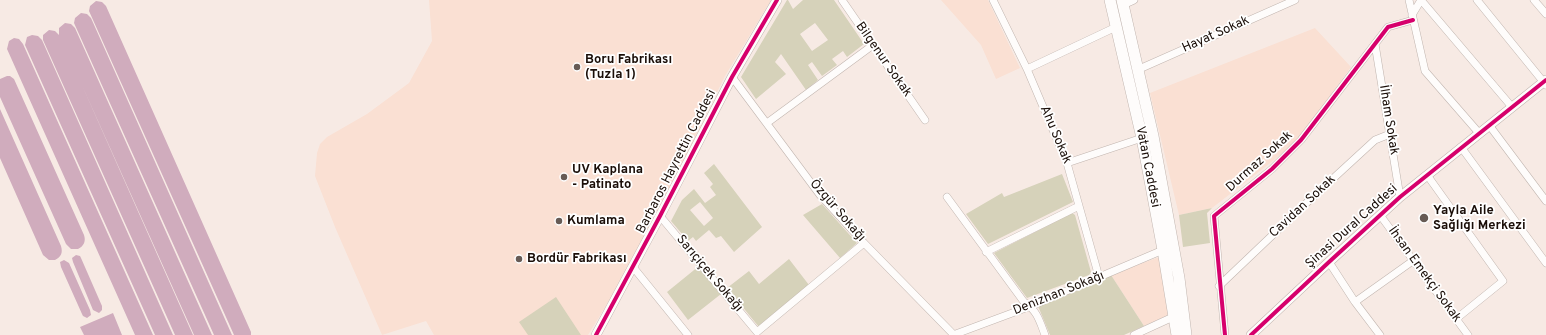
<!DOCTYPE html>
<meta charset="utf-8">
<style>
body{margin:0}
canvas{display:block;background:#f7eae4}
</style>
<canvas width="1546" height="335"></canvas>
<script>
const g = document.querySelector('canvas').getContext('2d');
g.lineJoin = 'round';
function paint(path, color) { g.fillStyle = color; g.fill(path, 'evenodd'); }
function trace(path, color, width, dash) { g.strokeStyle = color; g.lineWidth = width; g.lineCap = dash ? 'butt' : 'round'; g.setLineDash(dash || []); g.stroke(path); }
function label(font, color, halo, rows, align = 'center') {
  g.font = font + ' Overpass,sans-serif'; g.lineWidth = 3.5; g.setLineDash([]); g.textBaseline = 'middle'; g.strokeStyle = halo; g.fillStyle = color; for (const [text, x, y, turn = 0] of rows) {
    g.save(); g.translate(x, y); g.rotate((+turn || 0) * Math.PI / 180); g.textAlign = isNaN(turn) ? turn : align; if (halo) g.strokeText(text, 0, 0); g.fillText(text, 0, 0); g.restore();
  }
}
paint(new Path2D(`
 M 429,0 L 771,0 L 725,76 L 657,215 L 609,301 L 588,335 L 434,335 L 426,321 L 382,335 L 335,227 L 315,176 L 317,153 L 320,144 L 327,137 L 367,114 L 409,83 L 432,41 Z
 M 941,0 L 988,0 L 1020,68 L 996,79 L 981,45 Z
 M 1315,28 L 1351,67 L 1298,140 L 1269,164 L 1212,208 L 1179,215 L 1150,93 Z
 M 1159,257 L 1169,312 L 1166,316 L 1144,326 L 1111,275 Z`), '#fae0d3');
paint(new Path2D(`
 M 787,0 L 788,0 L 793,9 L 803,0 L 834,0 L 864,44 L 847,57 L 843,51 L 832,59 L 837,65 L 822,76 L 812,62 L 808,65 L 818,80 L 806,90 L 781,54 L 775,62 L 786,74 L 756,99 L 741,77 ZM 815,23 L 828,40 L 812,51 L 800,34 Z
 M 714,164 L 762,227 L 734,252 L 721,236 L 716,238 L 709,230 L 696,241 L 693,237 L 688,241 L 671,221 L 682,200 L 694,189 L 705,203 L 716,195 L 710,187 L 713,184 L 704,173 ZM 700,202 L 713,218 L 704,226 L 690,210 Z
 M 1062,174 L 1073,202 L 988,244 L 966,214 L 1002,193 L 1004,197 Z
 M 822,204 L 857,243 L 840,258 L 803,215 Z
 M 1212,208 L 1207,213 L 1210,243 L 1183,247 L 1179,215 Z
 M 1072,213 L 1075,215 L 1091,272 L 1089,275 L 1027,298 L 994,253 Z
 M 789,259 L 809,285 L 759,327 L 727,288 L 749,271 L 759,284 Z
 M 699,266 L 721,294 L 688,320 L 667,292 Z
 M 1111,275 L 1144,326 L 1124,335 L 1050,335 L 1038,306 L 1097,283 Z
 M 556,297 L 581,335 L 528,335 L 519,322 Z`), '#d6d2ba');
paint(new Path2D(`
 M 96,1 L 102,2 L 106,6 L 251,332 L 251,335 L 234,335 L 89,11 L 90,6 Z
 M 81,13 L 87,14 L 91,18 L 232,335 L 214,335 L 74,23 L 75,18 Z
 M 65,23 L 71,24 L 75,28 L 212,335 L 194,335 L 81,83 L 193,335 L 175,335 L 43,40 L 43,35 L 49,30 L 55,31 L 59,35 L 59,28 Z
 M 32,35 L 38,36 L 42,40 L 173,335 L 155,335 L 25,45 L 27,37 Z
 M 14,38 L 19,39 L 23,44 L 153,335 L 135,335 L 7,49 L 9,41 Z
 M 7,76 L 10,76 L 14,79 L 84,235 C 86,241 84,246 78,249 L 71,249 L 66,244 L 0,97 L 0,79 Z
 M 0,109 L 61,246 C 63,253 61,257 55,260 L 49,260 L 43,255 L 0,158 Z
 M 76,255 L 80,256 L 81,258 L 102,306 L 102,310 L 99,313 L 93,310 L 73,262 L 72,258 Z
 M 64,260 L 69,263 L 90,310 L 91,315 L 87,318 L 83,316 L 82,314 L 61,267 L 60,262 Z
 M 113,313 L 122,335 L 84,335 L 80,327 Z`), '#d0acbd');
const minor = new Path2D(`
 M 842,0 L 925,120
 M 993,0 L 1027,69 L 1067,163 L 1099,277
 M 1409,0 L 1425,71 L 1479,133
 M 1421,0 L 1512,107
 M 1477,0 L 1546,85
 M 1534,0 L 1546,14
 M 1123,5 L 1134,0
 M 1412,15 L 1421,0
 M 1375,44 L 1400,197
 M 1027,69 L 1116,27
 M 1137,70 L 1295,0
 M 732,77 L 820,195 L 864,243 L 954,335
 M 767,123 L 873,45
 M 1489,125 L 1546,201
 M 1461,147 L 1546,263
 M 1067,163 L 1142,138
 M 1427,175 L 1503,281 L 1456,319
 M 947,197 L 1024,302 C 1037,310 1040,322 1045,335
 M 1380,215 L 1468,335
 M 660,216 L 757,332 L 864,243
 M 986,252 L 1079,206
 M 1329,262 L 1355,302 L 1380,335
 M 633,267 L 688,335
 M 1219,286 L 1301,208 L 1375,140 L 1390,134
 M 1355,302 L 1414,260
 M 953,335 L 1031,306 L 1163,250
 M 1134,335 L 1173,317
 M 1225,335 L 1214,216 L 1272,169 L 1301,140 L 1388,27 L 1413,20`);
const tertiary = new Path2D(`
 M 596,335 L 660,216 L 732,77 L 777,0
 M 1251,335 L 1329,262 L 1400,197 L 1546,80`);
const primary = new Path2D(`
 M 1110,0 L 1142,138 L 1163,250 L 1177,335
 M 1122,0 L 1153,136 L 1179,278 L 1186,335`);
trace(minor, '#c1b5af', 8);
trace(tertiary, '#c1b5af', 10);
trace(primary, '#c1b5af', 12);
trace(minor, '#fefcfb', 7);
trace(tertiary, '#fefcfb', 9);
trace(primary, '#fefcfb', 11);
trace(new Path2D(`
 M 596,335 L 660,216 L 732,77 L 777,0
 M 1225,335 L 1214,216 L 1272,169 L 1301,140 L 1388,27 L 1413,20
 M 1251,335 L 1329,262 L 1400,197 L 1546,80`), '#d6006c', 4);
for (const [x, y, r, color] of [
 [577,67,4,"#675b55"],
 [564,177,4,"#675b55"],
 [1424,218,5,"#675b55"],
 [559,221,4,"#675b55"],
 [519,259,4,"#675b55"]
]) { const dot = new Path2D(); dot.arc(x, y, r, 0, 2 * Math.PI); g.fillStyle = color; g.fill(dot); trace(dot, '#fff', 1.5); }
label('13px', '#1a0e08', '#fff', [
 ["Hayat Sokak",1216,35,-24],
 ["Bilgenur Sokak",883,60,55],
 ["İlham Sokak",1388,120,81],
 ["Ahu Sokak",1055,135,67],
 ["Barbaros Hayrettin Caddesi",677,162,-63],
 ["Durmaz Sokak",1260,162,-42],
 ["Vatan Caddesi",1147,167,79],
 ["Cavidan Sokak",1303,207,-43],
 ["Özgür Sokağı",837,211,49],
 ["Şinasi Dural Caddesi",1352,227,-42],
 ["Sarıçiçek Sokağı",709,274,50],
 ["İhsan Emekçi Sokak",1424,275,54],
 ["Denizhan Sokağı",1059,294,-22]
]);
label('bold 13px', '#1a0e08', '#fff', [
 ["Boru Fabrikası",585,60],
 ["(Tuzla 1)",585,75],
 ["UV Kaplana",572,170],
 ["- Patinato",572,185],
 ["Yayla Aile",1433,211],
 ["Sağlığı Merkezi",1433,226],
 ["Kumlama",567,221],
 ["Bordür Fabrikası",527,259]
], 'left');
</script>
